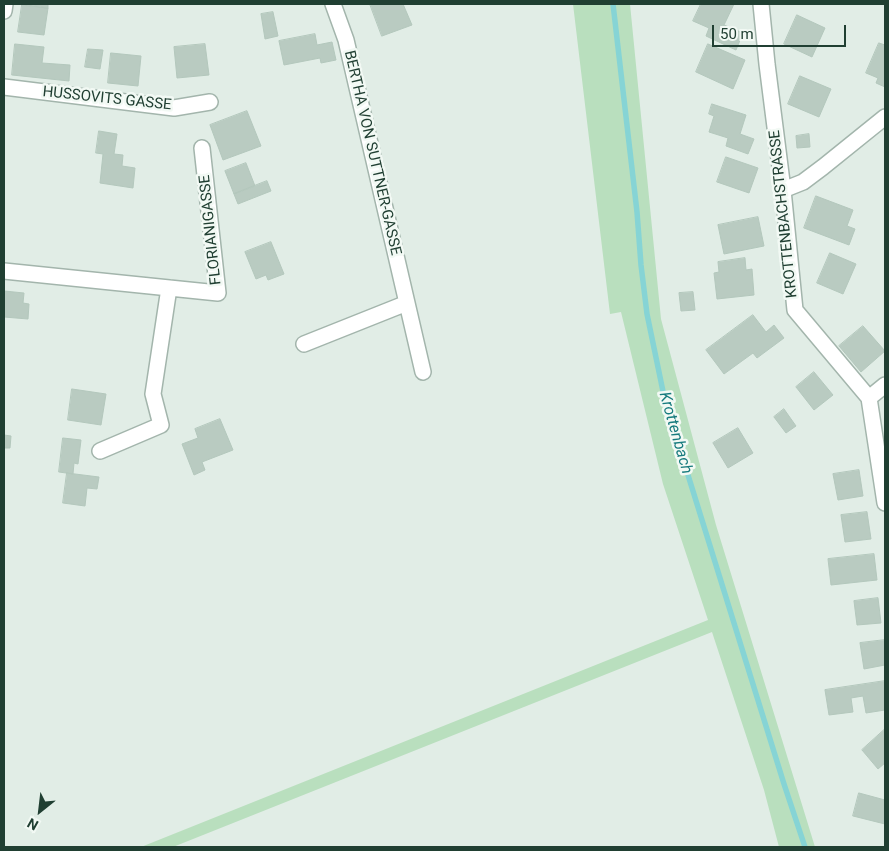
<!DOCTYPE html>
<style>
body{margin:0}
#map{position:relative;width:889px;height:851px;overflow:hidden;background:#e1ede6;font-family:Roboto,sans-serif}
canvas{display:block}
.frame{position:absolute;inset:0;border:5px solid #203f32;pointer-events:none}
.north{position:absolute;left:15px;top:786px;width:50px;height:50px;-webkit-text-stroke:4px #f2f9f4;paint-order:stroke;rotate:209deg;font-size:14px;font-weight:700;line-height:20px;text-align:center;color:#203f32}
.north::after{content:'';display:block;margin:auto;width:18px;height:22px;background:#203f32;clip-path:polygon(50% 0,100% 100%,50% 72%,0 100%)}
.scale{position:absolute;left:712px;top:25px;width:134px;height:22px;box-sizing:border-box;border:2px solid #203f32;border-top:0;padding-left:6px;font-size:15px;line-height:18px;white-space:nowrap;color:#203f32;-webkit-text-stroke:4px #f2f9f4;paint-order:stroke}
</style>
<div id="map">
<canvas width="889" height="851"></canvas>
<div class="frame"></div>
<div class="north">N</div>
<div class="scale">50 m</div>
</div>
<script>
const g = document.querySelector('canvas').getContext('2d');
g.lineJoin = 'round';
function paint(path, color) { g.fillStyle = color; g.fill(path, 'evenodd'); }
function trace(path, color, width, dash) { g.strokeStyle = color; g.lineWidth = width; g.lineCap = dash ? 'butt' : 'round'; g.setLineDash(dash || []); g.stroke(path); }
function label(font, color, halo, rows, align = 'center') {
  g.font = font + ' Roboto,sans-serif'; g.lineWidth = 5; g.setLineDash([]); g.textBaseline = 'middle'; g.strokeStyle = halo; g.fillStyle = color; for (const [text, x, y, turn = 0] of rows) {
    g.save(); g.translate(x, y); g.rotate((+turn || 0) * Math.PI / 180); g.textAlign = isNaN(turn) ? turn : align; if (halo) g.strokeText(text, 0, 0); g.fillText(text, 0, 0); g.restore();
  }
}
paint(new Path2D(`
 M 573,4 L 630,4 L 661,319 L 716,525 L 815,847 L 779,847 L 764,790 L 712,632 L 173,847 L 141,847 L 708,620 L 663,484 L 621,312 L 610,314 Z`), '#b9dfbe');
trace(new Path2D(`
 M 613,4 L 637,212 L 641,265 L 647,314 L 665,401 L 784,784 L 805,847`), '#86d4d5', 5.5);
const building = new Path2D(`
 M 22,4 L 48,4 L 48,8 Z
 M 370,4 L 403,4 L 412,25 L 382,36 Z
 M 701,4 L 734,4 L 724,25 L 743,33 L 736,50 L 706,36 L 709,28 L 693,21 Z
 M 22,5 L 48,8 L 44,35 L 18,32 Z
 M 273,12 L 278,36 L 265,39 L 261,14 Z
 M 797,15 L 825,28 L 812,57 L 784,44 Z
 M 315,34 L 317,45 L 332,42 L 336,60 L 321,63 L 320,58 L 284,65 L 279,41 Z
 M 879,43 L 885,45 L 885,87 L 876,83 L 878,78 L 866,73 Z
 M 15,44 L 44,47 L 42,63 L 70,65 L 69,81 L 12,75 Z
 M 205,44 L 209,75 L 177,78 L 174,47 Z
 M 708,44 L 745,60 L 733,89 L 696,72 Z
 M 88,49 L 103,50 L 100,69 L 85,67 Z
 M 111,53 L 141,56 L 138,86 L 108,83 Z
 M 800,76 L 831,89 L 819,117 L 788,104 Z
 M 712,104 L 746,115 L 740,134 L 754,139 L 748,154 L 726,146 L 728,138 L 709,132 L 714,116 L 709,114 Z
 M 247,111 L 261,146 L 223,160 L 210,125 Z
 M 99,131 L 117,134 L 114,154 L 123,155 L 122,166 L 135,168 L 133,188 L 100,183 L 103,154 L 96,153 Z
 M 809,134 L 810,147 L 797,148 L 796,136 Z
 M 726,157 L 758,168 L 749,193 L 717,182 Z
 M 246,163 L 255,186 L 234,194 L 225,171 Z
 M 267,181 L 271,191 L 238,204 L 234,194 Z
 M 816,196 L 853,210 L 847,226 L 855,229 L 849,245 L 804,228 Z
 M 758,217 L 764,246 L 724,254 L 718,225 Z
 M 271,242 L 284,274 L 268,280 L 266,275 L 256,279 L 245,252 Z
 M 830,253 L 856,264 L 843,294 L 817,283 Z
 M 745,258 L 746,270 L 752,269 L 754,295 L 717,299 L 714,273 L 719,272 L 718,262 Z
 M 4,291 L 24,293 L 23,303 L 29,304 L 28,319 L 4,317 Z
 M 693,292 L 695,310 L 681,311 L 679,293 Z
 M 753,315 L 766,332 L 774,325 L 784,338 L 757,358 L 753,353 L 724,374 L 706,350 Z
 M 863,326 L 885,351 L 861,372 L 839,346 Z
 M 814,372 L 833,395 L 814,410 L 796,387 Z
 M 72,389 L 106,394 L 101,425 L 68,420 Z
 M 784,409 L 796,426 L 786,433 L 774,417 Z
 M 220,419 L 233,450 L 202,462 L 205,470 L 194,475 L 182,444 L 198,438 L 195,429 Z
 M 738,428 L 753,453 L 728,468 L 713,443 Z
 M 4,435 L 11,436 L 10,448 L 4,448 Z
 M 63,438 L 81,440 L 78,464 L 74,463 L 73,474 L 59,472 Z
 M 859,470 L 863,496 L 838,500 L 833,474 Z
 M 67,473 L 99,477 L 97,489 L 87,488 L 85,506 L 63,503 Z
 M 867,512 L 871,539 L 845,542 L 841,515 Z
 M 874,554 L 877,580 L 831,585 L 828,559 Z
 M 878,598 L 881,623 L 857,625 L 854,601 Z
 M 885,640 L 885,665 L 864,669 L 860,643 Z
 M 885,681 L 885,710 L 866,713 L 863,696 L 851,698 L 853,712 L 829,715 L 825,690 Z
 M 885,729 L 885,763 L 878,769 L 862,750 Z
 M 859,793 L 885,800 L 885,824 L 853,816 Z`);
paint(building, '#b9cbc1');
trace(building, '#b3c7bc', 1);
const minor = new Path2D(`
 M 333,4 L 346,40 L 423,372
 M 761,4 L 767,64 L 783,190 L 795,310 L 869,398
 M 4,11 L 5,4
 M 4,87 L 174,108 L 210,102
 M 783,190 L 803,182 L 823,167 L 885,117
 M 4,271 L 218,293 L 202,148
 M 304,344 L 407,303
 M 885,385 L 869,398 L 885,503
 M 100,451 L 161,425 L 153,394 L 169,288`);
trace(minor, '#a3b5ac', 18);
trace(minor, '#fff', 15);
label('15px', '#203f32', '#f2f9f4', [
 ["HUSSOVITS GASSE",107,99,6],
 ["BERTHA VON SUTTNER-GASSE",372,153,77],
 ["KROTTENBACHSTRASSE",784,214,-96],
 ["FLORIANIGASSE",211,230,-96]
]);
label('italic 16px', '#177b7e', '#f2f9f4', [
 ["Krottenbach",675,433,74]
]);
</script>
